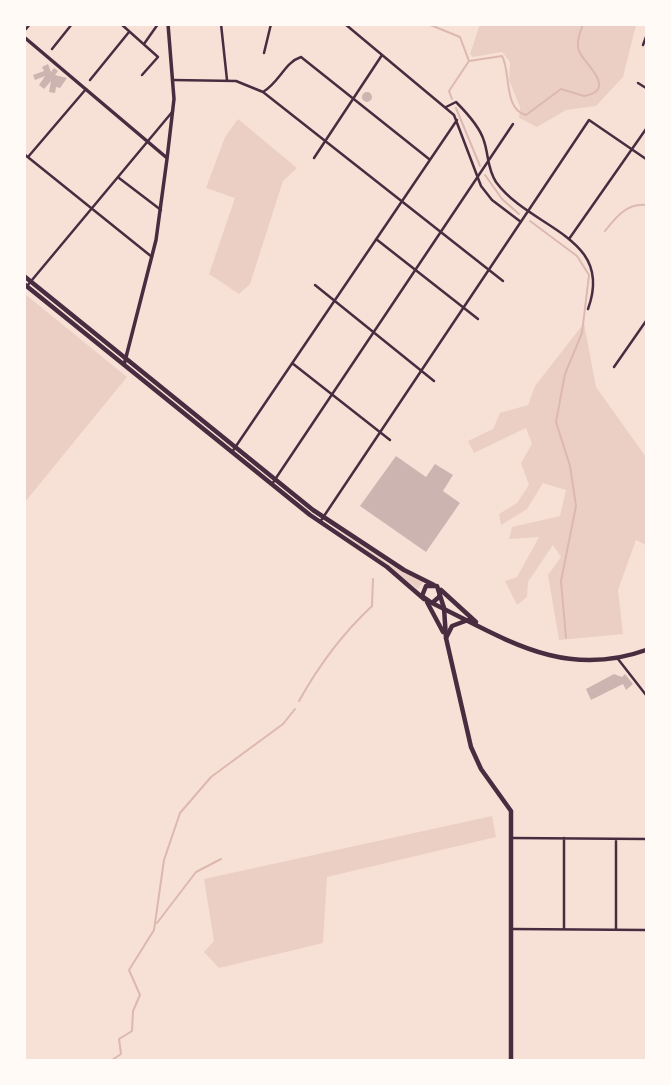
<!DOCTYPE html>
<style>
body{margin:0}
#map{position:relative;width:671px;height:1085px;overflow:hidden;background:#f7e1d7;font-family:Lato,sans-serif}
canvas{display:block}
.frame{position:absolute;inset:0;border:26px solid #fffaf5;pointer-events:none}
</style>
<div id="map">
<canvas width="671" height="1085"></canvas>
<div class="frame"></div>
</div>
<script>
const g = document.querySelector('canvas').getContext('2d');
g.lineJoin = 'round';
function paint(path, color) { g.fillStyle = color; g.fill(path, 'evenodd'); }
function trace(path, color, width, dash) { g.strokeStyle = color; g.lineWidth = width; g.lineCap = dash ? 'butt' : 'round'; g.setLineDash(dash || []); g.stroke(path); }
paint(new Path2D(`
 M 480,24 L 636,24 L 636,25 L 623,77 L 596,106 L 566,110 L 537,127 L 519,118 L 520,107 L 509,80 L 510,62 L 502,52 L 473,57 L 470,54 Z
 M 238,119 L 297,168 L 283,181 L 250,284 L 239,294 L 209,274 L 235,198 L 206,188 L 225,137 Z
 M 25,294 L 127,377 L 25,502 Z
 M 584,323 L 596,387 L 646,457 L 646,545 L 636,540 L 618,590 L 623,634 L 559,640 L 548,575 L 561,557 L 553,545 L 528,582 L 527,597 L 517,605 L 505,581 L 517,577 L 539,537 L 509,539 L 512,527 L 560,516 L 566,490 L 543,483 L 527,509 L 501,525 L 499,514 L 517,503 L 529,485 L 521,463 L 532,444 L 526,428 L 474,453 L 468,441 L 493,429 L 500,413 L 528,405 L 535,386 Z
 M 326,521 L 392,566 L 423,582 L 418,589 Z
 M 492,816 L 496,837 L 327,877 L 323,943 L 219,968 L 204,952 L 214,941 L 204,879 Z`), '#ebcfc5');
trace(new Path2D(`
 M 428,24 L 460,37 L 469,61 L 502,56 C 511,71 503,109 526,115 L 561,89 L 584,96 C 618,90 585,64 580,53 C 575,44 580,33 583,24
 M 452,99 L 449,91 L 469,61
 M 456,108 L 480,166
 M 485,175 L 502,199 L 519,214
 M 530,221 L 577,256 L 589,275 L 582,333 L 565,374 L 556,422 L 570,466 L 576,506 L 561,581 L 566,638
 M 605,231 C 616,217 627,203 646,205
 M 299,701 C 319,665 342,634 372,606 L 373,579
 M 157,923 L 196,872 L 221,859
 M 112,1060 L 121,1054 L 119,1039 L 132,1031 L 133,1011 L 140,995 L 129,970 L 154,930 L 164,860 L 180,813 L 211,777 L 283,724 L 295,709`), '#dcb8b0', 2);
paint(new Path2D(`
 M 48,64 L 51,72 L 54,68 L 58,71 L 55,75 L 67,78 L 60,88 L 56,87 L 55,93 L 49,92 L 51,81 L 44,89 L 39,85 L 45,76 L 35,80 L 33,75 L 44,71 L 42,67 Z
 M362 97a5 5 0 1 1 10 0a5 5 0 1 1-10 0Z
 M 396,456 L 426,477 L 435,464 L 453,475 L 443,491 L 460,503 L 426,552 L 360,506 Z
 M 614,674 L 622,677 L 625,674 L 633,684 L 626,690 L 623,684 L 591,700 L 586,689 Z`), '#ccb4b1');
trace(new Path2D(`
 M 121,24 L 158,57 L 142,75
 M 221,24 L 227,80
 M 345,24 L 454,115 L 481,186 L 492,200 L 521,222
 M 26,29 L 30,24
 M 144,44 L 158,24
 M 643,45 L 646,37
 M 52,49 L 72,24
 M 264,53 L 271,24
 M 90,80 L 129,32
 M 173,80 L 236,81 L 263,92 L 503,281
 M 638,83 L 646,88
 M 263,92 C 279,83 285,62 301,57 L 429,159
 M 446,107 L 456,102 C 466,112 480,127 484,141 C 489,156 487,168 496,182 C 530,229 615,236 588,309
 M 24,154 L 152,257
 M 28,157 L 86,89
 M 314,158 L 382,55
 M 119,178 L 161,210
 M 376,239 L 478,319
 M 569,239 L 646,129
 M 315,285 L 434,381
 M 27,286 L 173,111
 M 292,363 L 390,440
 M 614,367 L 646,321
 M 232,452 L 457,120
 M 272,484 L 513,124
 M 320,522 L 589,120 L 646,159
 M 618,659 L 646,695
 M 512,838 L 646,839
 M 564,838 L 564,929
 M 512,929 L 646,930
 M 616,930 L 616,839`), '#4a2c40', 2.5);
trace(new Path2D(`
 M 24,37 L 167,158
 M 124,365 L 156,240 L 167,159 L 174,99 L 168,24`), '#4a2c40', 3.5);
trace(new Path2D(`
 M 427,602 L 443,632
 M 444,608 L 446,638 L 471,747 L 481,769 L 511,811 L 511,1060`), '#4a2c40', 4.5);
trace(new Path2D(`
 M 24,276 L 313,510 L 404,570 L 434,585
 M 24,284 L 310,515 L 387,567 L 424,599
 M 441,590 L 476,622
 M 440,591 L 439,597 L 432,603 L 422,596 L 426,586 L 437,586 L 444,608
 M 432,603 C 504,638 563,680 646,650
 M 446,638 L 452,626 L 468,620`), '#4a2c40', 4.5);
</script>
